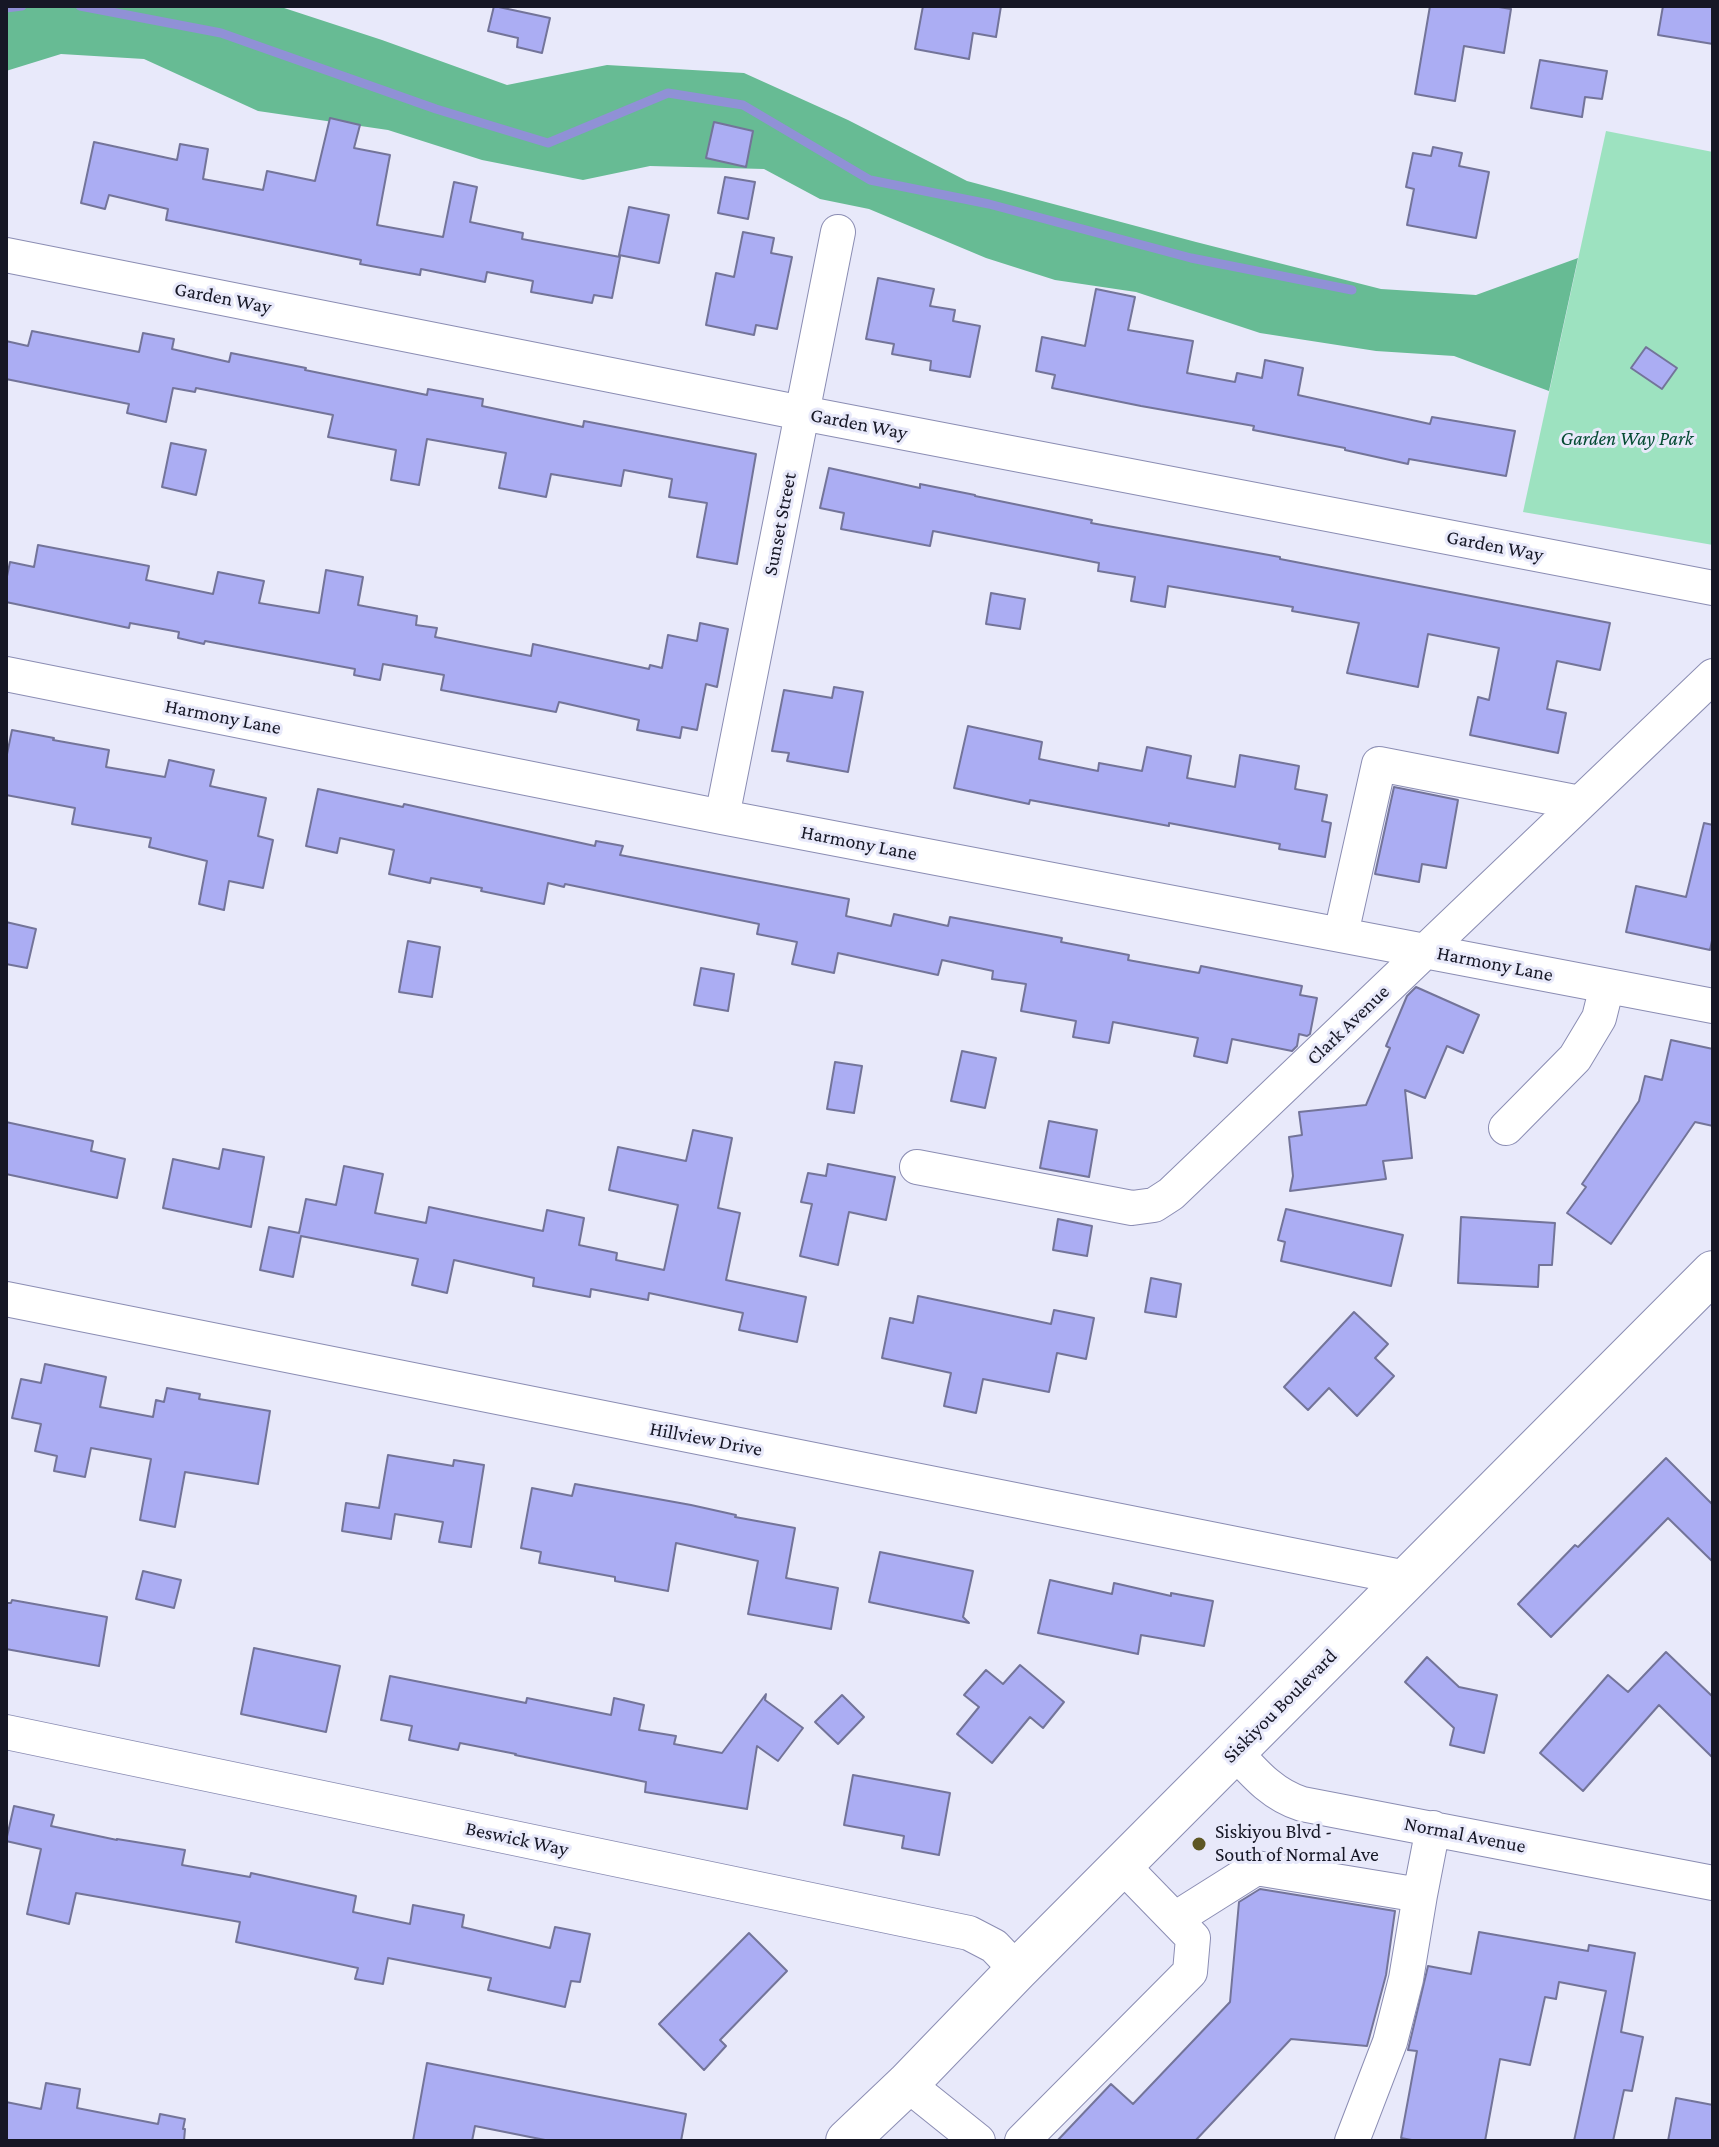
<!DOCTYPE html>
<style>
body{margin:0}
#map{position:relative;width:1719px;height:2147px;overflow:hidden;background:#e8e9fa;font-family:"Crimson Pro",serif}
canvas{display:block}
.frame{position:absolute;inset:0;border:8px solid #161725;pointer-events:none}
</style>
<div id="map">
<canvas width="1719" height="2147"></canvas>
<div class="frame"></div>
</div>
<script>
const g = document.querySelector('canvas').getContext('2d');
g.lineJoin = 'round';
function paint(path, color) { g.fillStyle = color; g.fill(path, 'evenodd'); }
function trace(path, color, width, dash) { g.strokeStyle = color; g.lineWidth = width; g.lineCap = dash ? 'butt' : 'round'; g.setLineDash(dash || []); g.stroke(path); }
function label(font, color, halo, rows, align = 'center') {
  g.font = font + ' "Crimson Pro",serif'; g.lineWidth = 6; g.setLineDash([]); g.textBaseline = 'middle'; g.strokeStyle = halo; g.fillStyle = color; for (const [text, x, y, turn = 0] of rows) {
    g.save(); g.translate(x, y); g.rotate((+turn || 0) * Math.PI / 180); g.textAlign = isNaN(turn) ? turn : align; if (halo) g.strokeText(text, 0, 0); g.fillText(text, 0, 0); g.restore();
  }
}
paint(new Path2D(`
 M 1606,131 L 1713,152 L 1713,545 L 1523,512 Z`), '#9de2c0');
paint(new Path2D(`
 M 6,6 L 278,6 L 382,40 L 507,85 L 607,65 L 744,73 L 848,120 L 967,181 L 1196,242 L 1381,289 L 1476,295 L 1578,258 L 1549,391 L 1454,356 L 1376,351 L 1260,333 L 1136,292 L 1055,280 L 986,258 L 869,209 L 820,199 L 764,169 L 650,166 L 583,180 L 482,160 L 388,130 L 258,111 L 144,59 L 61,54 L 6,71 Z`), '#67bb94');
trace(new Path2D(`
 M 80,6 L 221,33 L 436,109 L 548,143 L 668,93 L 743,105 L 870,180 L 989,204 L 1191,258 L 1352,290
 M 6,8 L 22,6`), '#9091d6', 9);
const building = new Path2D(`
 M 494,6 L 550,18 L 542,53 L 517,47 L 518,38 L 488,31 Z
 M 923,6 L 1001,6 L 996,37 L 973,33 L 969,59 L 915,49 Z
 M 1430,6 L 1493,6 L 1511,9 L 1504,53 L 1464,46 L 1455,101 L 1415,94 Z
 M 1663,6 L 1713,6 L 1713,44 L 1658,35 Z
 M 1540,60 L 1607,71 L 1602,99 L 1585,97 L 1582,117 L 1531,108 Z
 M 330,118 L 360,125 L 354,148 L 390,155 L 377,225 L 443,237 L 454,182 L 477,187 L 470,222 L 523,233 L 522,239 L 620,257 L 612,298 L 594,295 L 592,303 L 531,292 L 533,281 L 487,272 L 485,282 L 421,269 L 420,275 L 360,264 L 361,260 L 166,220 L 168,209 L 109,195 L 105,209 L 81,203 L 94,142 L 177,160 L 180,144 L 208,149 L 203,179 L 263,190 L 267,171 L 315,181 Z
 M 714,122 L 753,131 L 746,167 L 706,158 Z
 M 1433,147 L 1462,153 L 1459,166 L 1489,172 L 1476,238 L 1407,225 L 1414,189 L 1406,187 L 1413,153 L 1431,156 Z
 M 725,177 L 755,182 L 748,219 L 718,213 Z
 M 629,207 L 669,215 L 659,263 L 619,255 Z
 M 743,232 L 774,238 L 771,253 L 792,257 L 777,329 L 756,325 L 754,335 L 706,325 L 716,273 L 734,277 Z
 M 878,278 L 934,289 L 930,306 L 955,310 L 953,321 L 980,326 L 970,377 L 930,370 L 931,361 L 892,354 L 894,344 L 866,339 Z
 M 1096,289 L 1135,297 L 1128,330 L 1193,341 L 1187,373 L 1235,382 L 1237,373 L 1262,378 L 1265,360 L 1303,368 L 1298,395 L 1430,424 L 1432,417 L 1515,431 L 1506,476 L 1409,459 L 1408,464 L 1345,450 L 1345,448 L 1253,430 L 1254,426 L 1141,406 L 1052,388 L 1055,375 L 1036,371 L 1042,337 L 1085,346 Z
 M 32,331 L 139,352 L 143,333 L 174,339 L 172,349 L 229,362 L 231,353 L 306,368 L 305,370 L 427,395 L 428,389 L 483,399 L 482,406 L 583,427 L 584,421 L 756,454 L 737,564 L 697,557 L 707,503 L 669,497 L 672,479 L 624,470 L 621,486 L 551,474 L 546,497 L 499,488 L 506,453 L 427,439 L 419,485 L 391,480 L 396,450 L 328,437 L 333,415 L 196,388 L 195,392 L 173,388 L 166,422 L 127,413 L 129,404 L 6,379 L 6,341 L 28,346 Z
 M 1646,347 L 1677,368 L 1662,389 L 1631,368 Z
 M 171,443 L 206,450 L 196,495 L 162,487 Z
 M 829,468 L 920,488 L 920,484 L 975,495 L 975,496 L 1092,520 L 1091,523 L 1280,557 L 1280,559 L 1610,623 L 1600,670 L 1557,661 L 1547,709 L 1566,713 L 1558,753 L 1470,735 L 1478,697 L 1489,700 L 1499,648 L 1428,634 L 1418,687 L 1347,673 L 1359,623 L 1292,611 L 1293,607 L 1168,586 L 1165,607 L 1131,601 L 1135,577 L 1098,571 L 1099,563 L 933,531 L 930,546 L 841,529 L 844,513 L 820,508 Z
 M 38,545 L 149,566 L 146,580 L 213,594 L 218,572 L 264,581 L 259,603 L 319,613 L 326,570 L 363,577 L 358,605 L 417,616 L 416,625 L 437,628 L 435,637 L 531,656 L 533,644 L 649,669 L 650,665 L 662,668 L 668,635 L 697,641 L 700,623 L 728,629 L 717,687 L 706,684 L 697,730 L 682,727 L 680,738 L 637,730 L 639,720 L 559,702 L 556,712 L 441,690 L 444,675 L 383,664 L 380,680 L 354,675 L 355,669 L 205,641 L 204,644 L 178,638 L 179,632 L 130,623 L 129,628 L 6,602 L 6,581 L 10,562 L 34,567 Z
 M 991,593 L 1025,599 L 1020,629 L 986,624 Z
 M 834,687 L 863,692 L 848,772 L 787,761 L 789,753 L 772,751 L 784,690 L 832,698 Z
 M 968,726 L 1042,742 L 1039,759 L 1098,771 L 1099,763 L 1142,771 L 1147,747 L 1191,756 L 1187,778 L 1235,787 L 1240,755 L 1299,766 L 1295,789 L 1327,795 L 1322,821 L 1331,823 L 1325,857 L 1279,849 L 1280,844 L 1169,823 L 1169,826 L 1030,800 L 1029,804 L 954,788 Z
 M 12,730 L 54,738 L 53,740 L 109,750 L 106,767 L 165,777 L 169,760 L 214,770 L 210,786 L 266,798 L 258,836 L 273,840 L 263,888 L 229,881 L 224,910 L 199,904 L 207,861 L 149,847 L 151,838 L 72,824 L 75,808 L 6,795 L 6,759 Z
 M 1394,787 L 1458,800 L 1446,868 L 1422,864 L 1419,882 L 1375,874 Z
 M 318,789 L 403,807 L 404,804 L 595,846 L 596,841 L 623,846 L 620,855 L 849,899 L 846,916 L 891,926 L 894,914 L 948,926 L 950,917 L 1062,938 L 1061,942 L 1129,955 L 1128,960 L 1199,973 L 1201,966 L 1302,986 L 1300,995 L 1317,998 L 1310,1034 L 1307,1036 L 1299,1034 L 1297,1046 L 1292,1051 L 1232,1039 L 1227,1063 L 1194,1056 L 1198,1038 L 1113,1022 L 1109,1043 L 1073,1037 L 1076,1021 L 1021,1011 L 1026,984 L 992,979 L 993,971 L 942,960 L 938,975 L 838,953 L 834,973 L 792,964 L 797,942 L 757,934 L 759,924 L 565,884 L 564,887 L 548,883 L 544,904 L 481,891 L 482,888 L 431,878 L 430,883 L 389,874 L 394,850 L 340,838 L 337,853 L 306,846 Z
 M 1704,823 L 1713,825 L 1713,936 L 1710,950 L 1626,932 L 1636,886 L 1686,897 Z
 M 6,922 L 36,929 L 27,968 L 6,964 Z
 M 408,941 L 440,947 L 432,997 L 399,992 Z
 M 701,968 L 734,974 L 728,1011 L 694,1005 Z
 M 1416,987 L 1479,1015 L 1463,1053 L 1447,1046 L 1425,1098 L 1405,1090 L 1412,1158 L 1383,1161 L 1386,1179 L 1290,1191 L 1293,1176 L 1289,1137 L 1302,1135 L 1299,1112 L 1366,1105 L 1390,1048 L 1386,1046 L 1407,996 Z
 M 1671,1040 L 1713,1049 L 1713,1126 L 1695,1122 L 1611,1244 L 1567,1213 L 1586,1187 L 1582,1184 L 1639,1101 L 1645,1076 L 1662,1080 Z
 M 962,1051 L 996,1058 L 985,1108 L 951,1101 Z
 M 835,1062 L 862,1066 L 854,1113 L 827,1109 Z
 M 1049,1121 L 1097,1130 L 1089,1177 L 1040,1168 Z
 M 6,1122 L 93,1141 L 91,1151 L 125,1159 L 117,1198 L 6,1174 Z
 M 693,1130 L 732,1138 L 718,1208 L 740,1213 L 726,1280 L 806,1297 L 797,1342 L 739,1330 L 743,1313 L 649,1293 L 648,1300 L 591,1289 L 590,1297 L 533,1286 L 534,1278 L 454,1260 L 447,1293 L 412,1285 L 418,1259 L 301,1236 L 293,1277 L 260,1270 L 269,1227 L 299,1233 L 306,1199 L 336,1205 L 344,1166 L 383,1174 L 375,1213 L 426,1223 L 429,1207 L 543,1231 L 547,1210 L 584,1218 L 579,1245 L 617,1253 L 616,1260 L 664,1270 L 678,1205 L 609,1190 L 618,1147 L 686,1161 Z
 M 223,1149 L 264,1157 L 251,1227 L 163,1208 L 173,1159 L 219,1169 Z
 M 828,1164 L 895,1177 L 886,1220 L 849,1212 L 838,1265 L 800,1256 L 812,1204 L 801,1202 L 808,1173 L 826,1176 Z
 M 1286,1209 L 1403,1235 L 1391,1286 L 1281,1261 L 1285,1242 L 1278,1240 Z
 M 1461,1217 L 1555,1223 L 1552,1265 L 1539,1265 L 1538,1287 L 1458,1283 Z
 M 1058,1219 L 1092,1226 L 1087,1256 L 1053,1250 Z
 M 1151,1278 L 1181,1284 L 1176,1317 L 1145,1312 Z
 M 918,1296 L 1051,1324 L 1054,1310 L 1094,1318 L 1086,1359 L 1057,1353 L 1049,1392 L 983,1379 L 976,1413 L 944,1406 L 951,1373 L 882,1358 L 890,1318 L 913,1323 Z
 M 1354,1312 L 1388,1344 L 1375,1358 L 1394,1376 L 1357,1416 L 1329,1388 L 1308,1410 L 1284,1387 Z
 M 45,1364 L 106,1377 L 100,1407 L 153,1417 L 156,1400 L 164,1402 L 167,1388 L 200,1394 L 199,1399 L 270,1411 L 258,1484 L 185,1472 L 175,1527 L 140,1520 L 151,1459 L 91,1448 L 85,1477 L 54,1471 L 57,1456 L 35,1451 L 41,1424 L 12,1418 L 21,1379 L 41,1383 Z
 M 388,1455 L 453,1466 L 454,1460 L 484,1465 L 471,1547 L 439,1542 L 443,1522 L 395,1514 L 391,1539 L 342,1531 L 346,1503 L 379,1508 Z
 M 1666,1458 L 1713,1505 L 1713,1562 L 1668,1518 L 1551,1637 L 1518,1604 L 1575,1545 L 1578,1547 Z
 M 575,1484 L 691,1505 L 736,1515 L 735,1517 L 795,1528 L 786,1578 L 838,1588 L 831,1629 L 748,1614 L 758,1561 L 676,1543 L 668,1591 L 615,1581 L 615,1577 L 539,1563 L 541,1552 L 521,1548 L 532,1488 L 572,1496 Z
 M 880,1552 L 973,1571 L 963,1617 L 969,1623 L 869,1602 Z
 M 143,1571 L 181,1580 L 174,1608 L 136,1599 Z
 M 1050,1580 L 1112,1594 L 1114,1583 L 1171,1596 L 1171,1593 L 1213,1601 L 1204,1646 L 1141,1635 L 1138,1654 L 1038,1633 Z
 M 12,1600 L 107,1617 L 99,1666 L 6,1649 L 6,1603 L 11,1603 Z
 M 254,1648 L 340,1666 L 326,1732 L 241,1714 Z
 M 1666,1652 L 1713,1697 L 1713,1758 L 1659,1705 L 1583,1791 L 1540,1753 L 1608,1675 L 1628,1692 Z
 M 1427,1657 L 1459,1687 L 1497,1695 L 1484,1753 L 1450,1745 L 1454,1728 L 1405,1682 Z
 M 1020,1665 L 1064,1702 L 1043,1728 L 1030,1717 L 992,1763 L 957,1734 L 979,1707 L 964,1695 L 986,1670 L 1003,1684 Z
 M 390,1676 L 526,1703 L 527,1698 L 611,1715 L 614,1698 L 644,1705 L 639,1730 L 676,1736 L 674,1744 L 722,1753 L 766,1694 L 765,1700 L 803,1728 L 778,1761 L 757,1746 L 747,1809 L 645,1792 L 646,1782 L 515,1755 L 516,1754 L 460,1743 L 458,1750 L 409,1740 L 412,1726 L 381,1720 Z
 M 842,1695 L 864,1717 L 838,1744 L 815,1722 Z
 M 853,1775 L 950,1793 L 939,1855 L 902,1848 L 904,1836 L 844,1825 Z
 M 14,1806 L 54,1815 L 51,1826 L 117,1840 L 117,1839 L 185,1850 L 182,1865 L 250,1877 L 251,1873 L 356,1896 L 353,1912 L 410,1924 L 413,1905 L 464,1915 L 462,1927 L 550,1948 L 555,1927 L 590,1934 L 580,1982 L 571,1981 L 565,2007 L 488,1990 L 491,1978 L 388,1958 L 383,1984 L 355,1979 L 358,1968 L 236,1942 L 240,1922 L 76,1893 L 69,1924 L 27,1914 L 41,1849 L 6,1841 Z
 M 1260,1889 L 1395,1911 L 1386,1975 L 1367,2046 L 1291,2039 L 1195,2141 L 1057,2141 L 1111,2084 L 1133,2104 L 1230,2002 L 1239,1902 Z
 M 1479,1932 L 1588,1951 L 1589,1945 L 1635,1953 L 1621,2032 L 1643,2037 L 1632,2091 L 1624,2090 L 1613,2141 L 1574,2141 L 1606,1991 L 1559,1982 L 1556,1999 L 1545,1997 L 1530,2065 L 1500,2059 L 1485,2141 L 1417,2141 L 1401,2138 L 1417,2051 L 1408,2050 L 1428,1966 L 1471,1974 Z
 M 749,1933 L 787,1971 L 720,2040 L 726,2046 L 704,2070 L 659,2024 Z
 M 427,2063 L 686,2114 L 681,2141 L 550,2141 L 475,2126 L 472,2141 L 413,2141 Z
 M 46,2083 L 80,2089 L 77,2108 L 158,2124 L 160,2114 L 185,2119 L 183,2129 L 185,2129 L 184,2141 L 6,2141 L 6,2102 L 41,2109 Z
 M 1676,2098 L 1713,2105 L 1713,2141 L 1668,2141 Z`);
paint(building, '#abadf3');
trace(building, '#737499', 2);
const minor = new Path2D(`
 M 6,255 L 802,413 L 1713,588
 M 6,674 L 722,817 L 1713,1006
 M 722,817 L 838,232
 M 1341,934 L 1379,764 L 1580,803
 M 1506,1128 L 1575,1058 L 1599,1018 L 1607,986
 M 917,1167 L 1132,1208 L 1154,1205 L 1171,1194 L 1713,676
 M 6,1299 L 1406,1578
 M 6,1732 L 969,1933 L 994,1946 L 1017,1970
 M 1235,1752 C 1255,1774 1273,1795 1302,1804 L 1713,1883
 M 1420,1895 L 1433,1828
 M 1175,1919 L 1256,1868 L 1420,1895 L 1406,1979 L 1390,2042 L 1352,2141
 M 907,2084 L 978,2141
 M 1022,2141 L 1190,1972 L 1193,1938 L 1122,1865`);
const major = new Path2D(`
 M 847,2141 L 907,2084 L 1017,1970 L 1713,1272`);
trace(minor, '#8b8db3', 36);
trace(major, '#8b8db3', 44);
trace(minor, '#fff', 34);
trace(major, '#fff', 42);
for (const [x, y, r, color] of [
 [1199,1844,8,"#5e5724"]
]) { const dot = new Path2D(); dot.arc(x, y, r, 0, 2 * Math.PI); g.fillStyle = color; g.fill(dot); trace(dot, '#e8e9fa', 3); }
label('20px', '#161725', '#e8e9fa', [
 ["Garden Way",223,298,11],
 ["Garden Way",859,424,11],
 ["Sunset Street",780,524,-79],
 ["Garden Way",1495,546,11],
 ["Harmony Lane",223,717,11],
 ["Harmony Lane",859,843,11],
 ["Harmony Lane",1495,964,11],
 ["Clark Avenue",1348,1025,-44],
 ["Hillview Drive",706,1439,11],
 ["Siskiyou Boulevard",1280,1706,-45],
 ["Normal Avenue",1465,1835,11],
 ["Beswick Way",517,1839,12]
]);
label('italic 20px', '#044b32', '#e8e9fa', [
 ["Garden Way Park",1627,439]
]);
label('20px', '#161725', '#e8e9fa', [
 ["Siskiyou Blvd -",1215,1832],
 ["South of Normal Ave",1215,1855]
], 'left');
</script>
